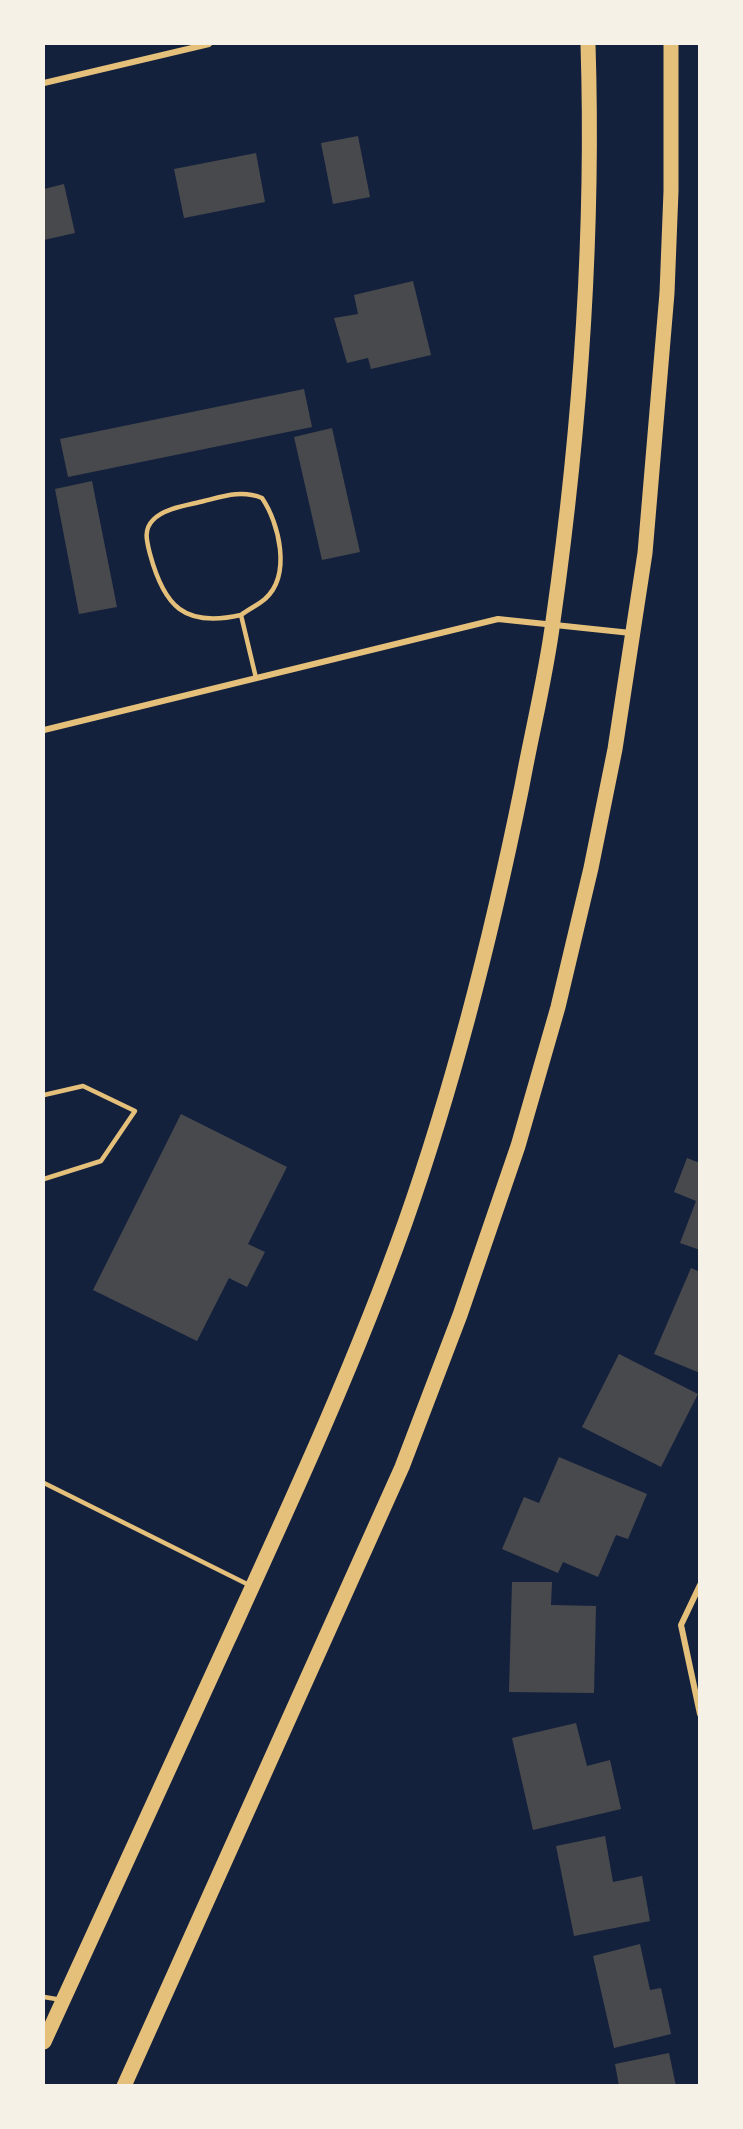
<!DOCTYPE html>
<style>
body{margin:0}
#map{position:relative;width:743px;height:2129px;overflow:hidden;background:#14213d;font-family:"Libre Baskerville",serif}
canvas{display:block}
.frame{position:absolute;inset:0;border:45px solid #f6f1e7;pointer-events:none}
</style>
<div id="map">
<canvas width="743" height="2129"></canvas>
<div class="frame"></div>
</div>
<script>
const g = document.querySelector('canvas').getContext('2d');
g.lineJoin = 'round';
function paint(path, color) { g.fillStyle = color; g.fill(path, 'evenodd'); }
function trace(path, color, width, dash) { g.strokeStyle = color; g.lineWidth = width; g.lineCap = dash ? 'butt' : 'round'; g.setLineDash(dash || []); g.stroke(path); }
paint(new Path2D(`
 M 358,136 L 370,197 L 333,204 L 321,143 Z
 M 256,153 L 265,202 L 184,218 L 174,169 Z
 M 64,184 L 75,233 L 44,240 L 44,189 Z
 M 413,281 L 431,355 L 371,369 L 368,358 L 347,363 L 334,318 L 358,314 L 354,295 Z
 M 304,389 L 312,427 L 68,477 L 60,439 Z
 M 332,428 L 360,552 L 322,560 L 294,437 Z
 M 92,481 L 117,607 L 79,614 L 55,489 Z
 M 181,1114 L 287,1167 L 248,1244 L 265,1252 L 247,1287 L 229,1278 L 197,1341 L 93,1290 Z
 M 687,1158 L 700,1163 L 700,1250 L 680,1243 L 696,1201 L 674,1192 Z
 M 691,1268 L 700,1272 L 700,1373 L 654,1354 Z
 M 619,1354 L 698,1394 L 661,1467 L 582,1427 Z
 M 559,1457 L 647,1494 L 628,1539 L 616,1535 L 598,1577 L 563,1562 L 558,1573 L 502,1549 L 524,1497 L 539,1503 Z
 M 512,1582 L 552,1582 L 551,1605 L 596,1606 L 594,1693 L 509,1692 Z
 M 576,1723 L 587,1766 L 610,1760 L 621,1809 L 533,1830 L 512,1738 Z
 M 605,1836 L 613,1882 L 642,1876 L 650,1921 L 574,1936 L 556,1846 Z
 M 640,1944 L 650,1990 L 661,1988 L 671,2034 L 614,2048 L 593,1956 Z
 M 669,2053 L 676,2086 L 619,2086 L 615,2064 Z`), '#48494c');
trace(new Path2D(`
 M 241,615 C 184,628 164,606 150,554 C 147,542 143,530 153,520 C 164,508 189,505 204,501 C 224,496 242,490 262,498 C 279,523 292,575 265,599 C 258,605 249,609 241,615 L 256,678
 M 44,1095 L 83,1086 L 135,1111 L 101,1161 L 44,1179
 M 44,1483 L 251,1586
 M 44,1997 L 62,2000`), '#e5c07b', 4.5);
trace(new Path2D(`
 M 44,83 L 209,44
 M 44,730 L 498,619 L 631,633
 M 700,1585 L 681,1625 L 700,1714`), '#e5c07b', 6);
trace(new Path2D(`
 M 44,2042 C 105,1908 167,1774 228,1640 C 291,1502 354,1366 405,1223 C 455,1081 492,934 522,786 C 532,731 546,676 553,621 C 580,431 594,235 588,44
 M 124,2086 L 402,1467 L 460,1315 L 518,1146 L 558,1007 L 591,868 L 615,749 L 645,553 L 667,293 L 671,191 L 671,44`), '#e5c07b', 15);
</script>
